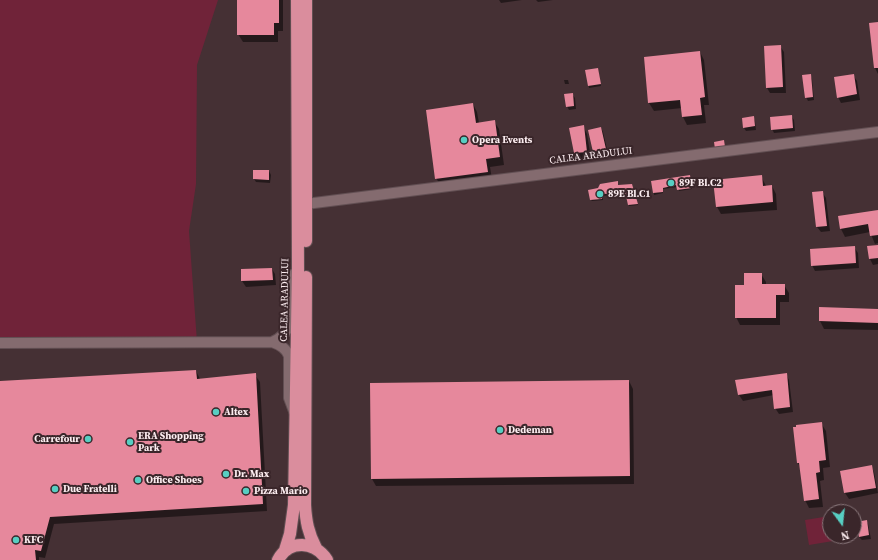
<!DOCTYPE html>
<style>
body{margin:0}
#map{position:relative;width:878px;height:560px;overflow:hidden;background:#453034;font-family:"Source Serif 4",serif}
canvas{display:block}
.north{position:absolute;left:822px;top:504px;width:40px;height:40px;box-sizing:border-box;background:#3a262a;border:1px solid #88767a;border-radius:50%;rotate:165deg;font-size:11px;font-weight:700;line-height:16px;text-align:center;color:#fdeef1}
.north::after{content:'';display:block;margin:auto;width:14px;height:18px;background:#57cec2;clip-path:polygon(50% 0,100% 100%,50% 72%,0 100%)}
</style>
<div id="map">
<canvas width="878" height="560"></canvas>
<div class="north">N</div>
</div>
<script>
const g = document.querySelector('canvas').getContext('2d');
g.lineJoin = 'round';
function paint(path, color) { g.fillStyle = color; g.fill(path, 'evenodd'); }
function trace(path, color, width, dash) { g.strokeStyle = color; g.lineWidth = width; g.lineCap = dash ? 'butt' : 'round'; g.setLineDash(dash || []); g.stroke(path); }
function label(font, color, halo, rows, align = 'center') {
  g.font = font + ' "Source Serif 4",serif'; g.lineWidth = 4; g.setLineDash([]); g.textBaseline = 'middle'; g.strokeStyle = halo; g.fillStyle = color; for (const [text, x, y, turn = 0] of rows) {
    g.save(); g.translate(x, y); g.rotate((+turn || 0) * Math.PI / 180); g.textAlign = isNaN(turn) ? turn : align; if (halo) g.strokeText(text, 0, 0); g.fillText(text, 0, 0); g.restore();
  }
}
paint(new Path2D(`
 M 0,0 L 218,0 L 197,65 L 196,184 L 189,231 L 197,342 L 0,347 Z
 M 830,516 L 830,536 L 854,536 L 854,516 L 857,537 L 809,545 L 805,520 Z`), '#702339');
paint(new Path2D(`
 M 238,0 L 283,0 L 283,31 L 278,31 L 278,42 L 243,42 L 238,34 Z
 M 499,0 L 522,0 L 501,3 Z
 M 536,0 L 553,0 L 538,2 Z
 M 878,23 L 878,74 L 875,68 Z
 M 780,46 L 784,52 L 786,93 L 770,93 L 767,88 Z
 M 700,52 L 704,60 L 709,105 L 704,105 L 706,123 L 687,125 L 683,117 L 682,108 L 654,111 L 649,103 L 645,58 Z
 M 598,69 L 601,86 L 589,88 L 586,71 Z
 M 810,75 L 812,79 L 814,100 L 808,101 L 806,97 Z
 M 853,75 L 857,81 L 860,100 L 841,103 L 838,97 Z
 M 564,80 L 568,80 L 569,84 L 565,84 Z
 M 572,94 L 575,98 L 576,109 L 569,110 L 567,106 Z
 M 473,104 L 477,112 L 479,123 L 494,121 L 499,129 L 504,165 L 490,167 L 492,179 L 441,186 L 436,178 Z
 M 753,117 L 755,121 L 756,130 L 746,131 L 744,128 Z
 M 792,117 L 794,120 L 795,131 L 774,133 L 772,129 Z
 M 583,126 L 587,134 L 591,159 L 579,161 L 575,153 L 570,129 Z
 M 601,128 L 603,132 L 608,153 L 596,155 L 594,152 Z
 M 269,171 L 271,175 L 270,183 L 256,182 L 254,179 Z
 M 690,176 L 692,189 L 679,191 L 678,187 L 663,189 L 663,193 L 654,195 L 654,193 L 652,182 Z
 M 761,176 L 766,186 L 772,186 L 776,194 L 777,210 L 721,214 L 717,207 Z
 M 617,182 L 618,186 L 632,185 L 638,205 L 629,206 L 628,197 L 622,197 L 620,194 L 603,196 L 603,200 L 592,201 L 591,200 Z
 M 822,192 L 826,198 L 830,231 L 821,232 L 817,227 Z
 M 878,211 L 878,243 L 875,244 L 870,232 L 845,237 L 841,229 L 839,217 Z
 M 868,246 L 878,246 L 878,264 L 873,265 L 870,259 Z
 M 854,247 L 858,253 L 859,268 L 815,271 L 812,265 Z
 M 272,269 L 275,274 L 276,285 L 246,287 L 242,281 Z
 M 761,274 L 766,282 L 766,285 L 784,285 L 789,293 L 789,302 L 780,302 L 780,325 L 740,325 L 736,317 L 745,286 Z
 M 878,310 L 878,330 L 824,329 L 820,321 Z
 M 196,371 L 200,379 L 255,375 L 260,382 L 267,511 L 54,524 L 45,558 L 39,557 L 39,560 L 0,560 L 0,382 Z
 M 786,374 L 789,380 L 793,412 L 779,414 L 775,408 L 774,395 L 743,401 L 739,395 L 736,381 Z
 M 629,381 L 633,389 L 634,484 L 376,486 L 372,479 Z
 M 821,423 L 826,431 L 830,467 L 823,468 L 824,480 L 820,481 L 823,507 L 809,508 L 805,500 L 801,469 L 798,463 L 794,428 Z
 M 871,466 L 874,472 L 878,493 L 849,499 L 845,493 L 841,472 Z
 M 866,521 L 868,524 L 871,539 L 862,540 L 859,537 Z`), '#0007');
paint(new Path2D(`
 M 237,0 L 279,0 L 279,23 L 274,23 L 274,35 L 237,35 Z
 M 878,22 L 878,68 L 874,68 L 869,23 Z
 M 781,45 L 783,87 L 766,88 L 764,46 Z
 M 700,51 L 705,97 L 700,98 L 702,115 L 682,117 L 680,100 L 648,103 L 644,57 Z
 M 598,68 L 601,84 L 588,86 L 585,70 Z
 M 811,74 L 813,97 L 805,98 L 802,75 Z
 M 854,74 L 857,94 L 837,98 L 834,77 Z
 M 573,93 L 574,106 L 566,107 L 564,94 Z
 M 473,103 L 476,123 L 495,120 L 500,157 L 486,159 L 488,172 L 435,179 L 426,110 Z
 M 792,115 L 793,128 L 771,130 L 770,117 Z
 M 754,116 L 755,126 L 743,128 L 742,118 Z
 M 584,125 L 587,152 L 574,153 L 569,128 Z
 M 601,127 L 606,149 L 593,152 L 588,130 Z
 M 724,140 L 725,147 L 715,149 L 714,142 Z
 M 253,170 L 269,170 L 269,180 L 253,179 Z
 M 690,175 L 692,188 L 677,190 L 676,185 L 663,188 L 663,192 L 653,193 L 651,181 Z
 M 762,175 L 763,186 L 772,185 L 773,202 L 716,207 L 713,180 Z
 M 618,181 L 618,185 L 632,184 L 638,204 L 628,205 L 626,196 L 620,196 L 619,193 L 603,194 L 602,199 L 590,200 L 588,190 L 598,188 L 600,184 Z
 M 823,191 L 827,226 L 816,227 L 812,192 Z
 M 878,210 L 878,235 L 870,236 L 868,224 L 840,229 L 838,216 Z
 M 878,245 L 878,258 L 869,259 L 867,246 Z
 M 855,246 L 856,263 L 811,266 L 810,249 Z
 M 272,268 L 273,280 L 241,281 L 241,269 Z
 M 744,273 L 762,273 L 762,284 L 785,284 L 785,295 L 776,295 L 776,318 L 735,318 L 735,285 L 744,285 Z
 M 819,307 L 878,309 L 878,323 L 819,321 Z
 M 196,370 L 197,379 L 256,373 L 263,504 L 50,517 L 41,551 L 35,550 L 36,560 L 0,560 L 0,381 Z
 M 787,373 L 790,407 L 774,409 L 772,390 L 738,395 L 735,380 Z
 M 629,380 L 630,476 L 371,479 L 370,383 Z
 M 822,422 L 826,460 L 819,461 L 820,472 L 816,473 L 819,499 L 804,501 L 799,463 L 797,463 L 793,427 L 796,427 L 796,425 Z
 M 872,465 L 876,488 L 844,493 L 840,471 Z
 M 867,520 L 869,535 L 859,537 L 856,522 Z`), '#e6889c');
const minor = new Path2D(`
 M 306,204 L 878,132
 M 272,342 C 281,338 287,333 290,324 L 290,281 L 293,275 L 298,270
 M 0,343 L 272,342 C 280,345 286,348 289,356 L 289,398 L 295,414`);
const highway = new Path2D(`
 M 306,241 L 306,0
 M 306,277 L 305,505 C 306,521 308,533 316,548
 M 285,550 L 290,534 L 294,505 L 298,270 L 297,0
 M 278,560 C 289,539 315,541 327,560`);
trace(minor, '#624f53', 12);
trace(highway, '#624f53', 14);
trace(minor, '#846b6f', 10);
trace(highway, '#da8d9d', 12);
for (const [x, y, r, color] of [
 [464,140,4,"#57cec2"],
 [671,183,4,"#57cec2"],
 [600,194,4,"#57cec2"],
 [216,412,4,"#57cec2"],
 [500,430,4,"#57cec2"],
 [88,439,4,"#57cec2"],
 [130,442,4,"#57cec2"],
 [226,474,4,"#57cec2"],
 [138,480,4,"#57cec2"],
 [55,489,4,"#57cec2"],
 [246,491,4,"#57cec2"],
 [16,540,4,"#57cec2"]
]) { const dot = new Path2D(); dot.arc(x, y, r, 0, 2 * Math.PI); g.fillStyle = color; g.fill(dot); trace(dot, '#3a262a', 1.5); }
label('bold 10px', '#fdeef1', '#3a262a', [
 ["Opera Events",472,140],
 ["89F Bl.C2",679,183],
 ["89E Bl.C1",608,194],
 ["Altex",224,412],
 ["Dedeman",508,430],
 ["ERA Shopping",138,436],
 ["Park",138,448],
 ["Carrefour",80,439,"right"],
 ["Dr. Max",234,474],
 ["Office Shoes",146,480],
 ["Due Fratelli",63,489],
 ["Pizza Mario",254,491],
 ["KFC",24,540]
], 'left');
label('10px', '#fdeef1', '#3a262a', [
 ["CALEA ARADULUI",591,156,-7],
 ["CALEA ARADULUI",285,300,-89]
]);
</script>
